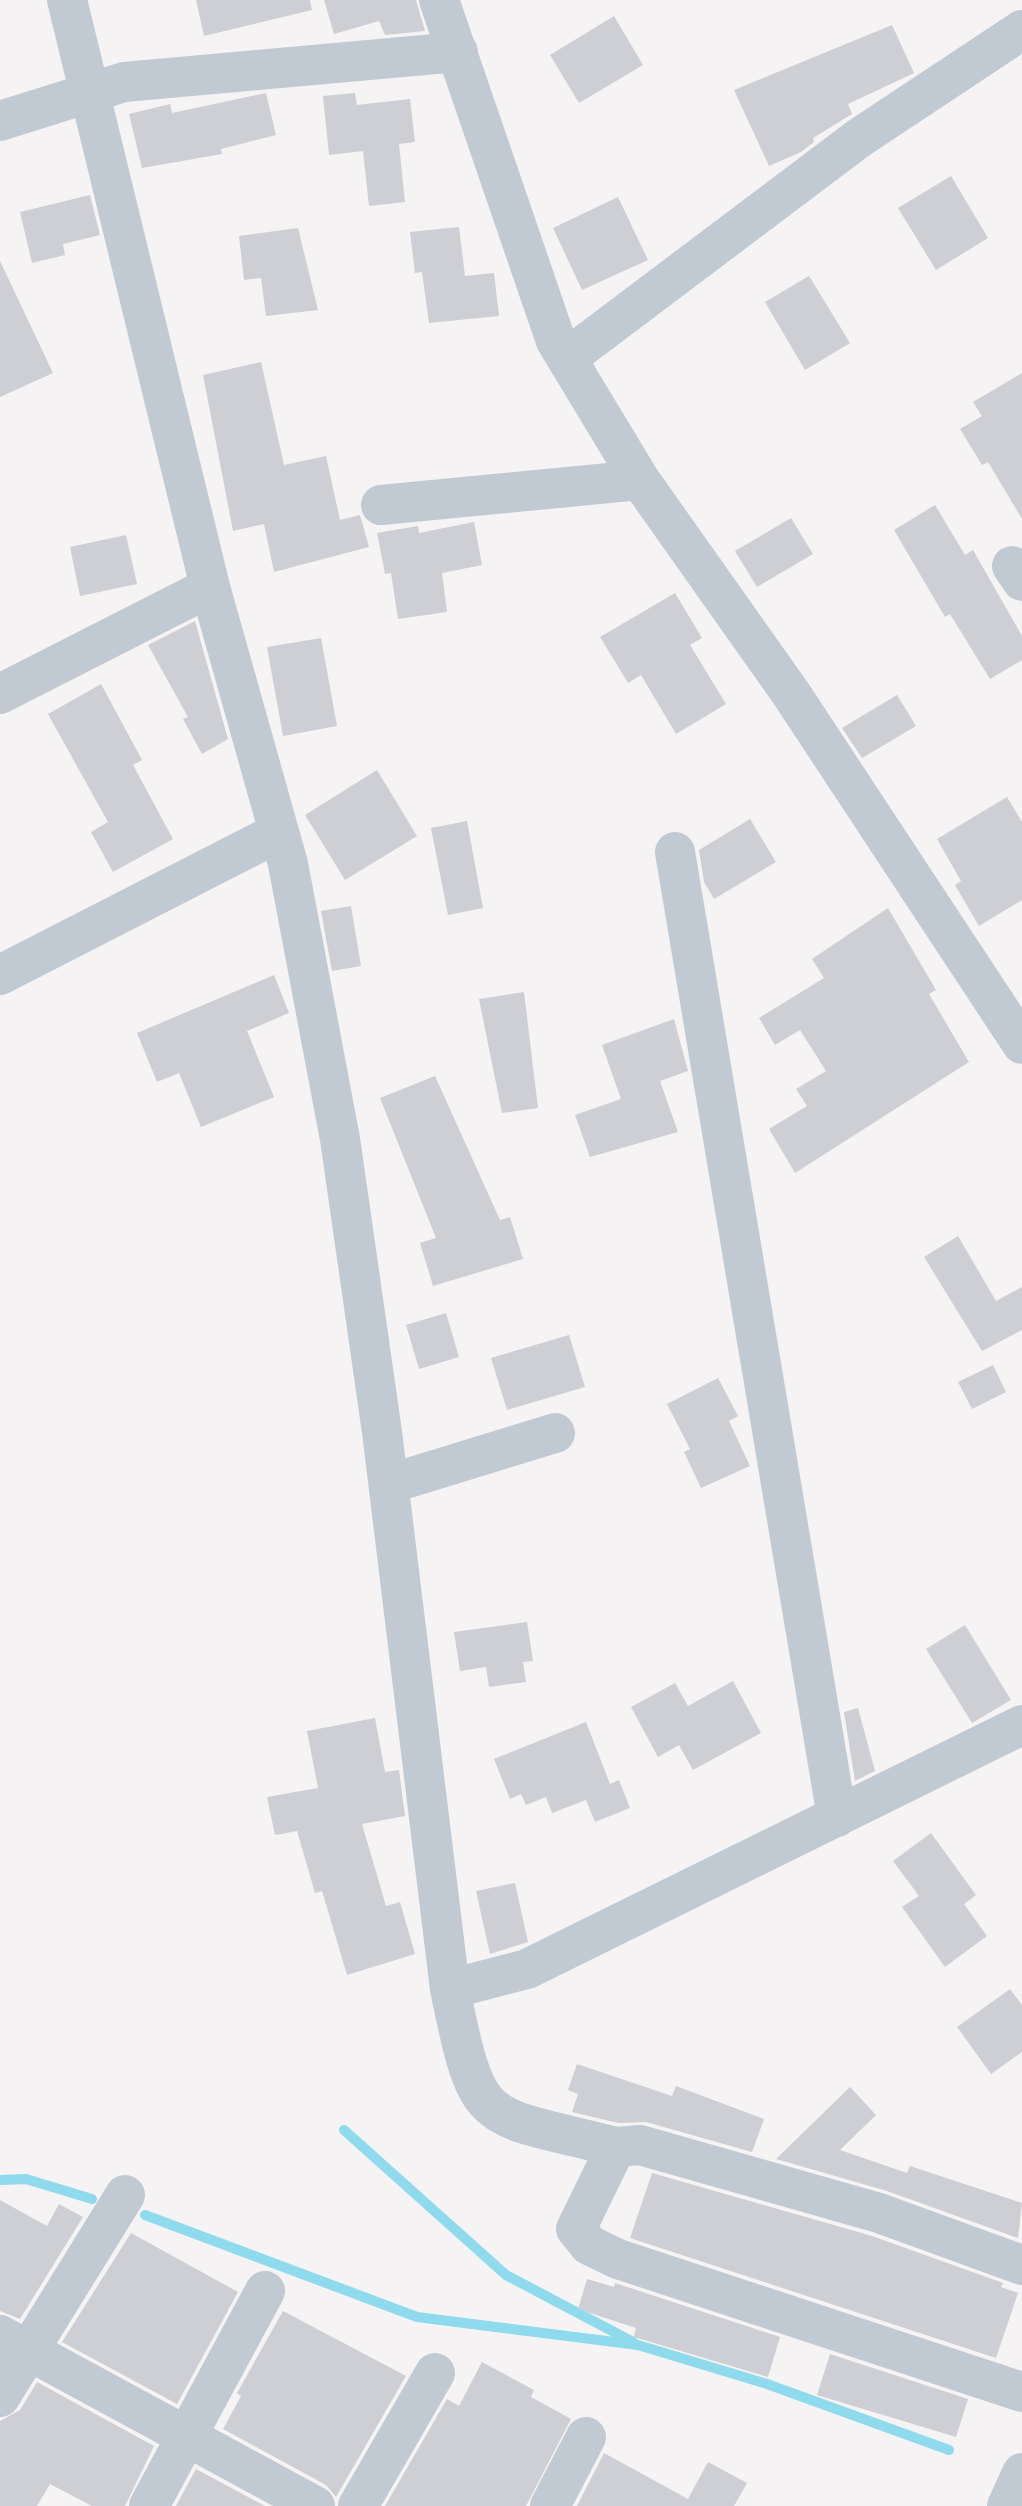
<!DOCTYPE html>
<style>
body{margin:0}
canvas{display:block;background:#f5f3f3}
</style>
<canvas width="1022" height="2506"></canvas>
<script>
const g = document.querySelector('canvas').getContext('2d');
g.lineJoin = 'round';
function trace(path, color, width, dash) { g.strokeStyle = color; g.lineWidth = width; g.lineCap = dash ? 'butt' : 'round'; g.setLineDash(dash || []); g.stroke(path); }
function paint(path, color) { g.fillStyle = color; g.fill(path, 'evenodd'); }
trace(new Path2D(`
 M 344,2130 L 506,2275 L 633,2342
 M 0,2180 L 26,2179 L 92,2199
 M 145,2215 L 417,2317 L 638,2345 L 767,2384 L 949,2450`), '#90daee', 10);
paint(new Path2D(`
 M 196,0 L 310,0 L 312,10 L 204,36 Z
 M 324,0 L 416,0 L 425,31 L 385,35 L 379,21 L 334,34 Z
 M 614,16 L 643,65 L 579,103 L 550,55 Z
 M 892,25 L 914,73 L 848,104 L 852,114 L 813,138 L 814,142 L 801,152 L 769,166 L 734,90 Z
 M 266,93 L 276,135 L 221,149 L 222,154 L 142,168 L 129,114 L 170,104 L 172,113 Z
 M 355,93 L 357,105 L 410,99 L 415,142 L 399,144 L 405,202 L 369,206 L 363,151 L 329,155 L 323,96 Z
 M 951,176 L 988,238 L 936,270 L 898,208 Z
 M 90,195 L 100,235 L 63,244 L 65,255 L 32,263 L 20,212 Z
 M 618,197 L 648,260 L 582,290 L 553,228 Z
 M 459,227 L 465,276 L 494,273 L 499,316 L 429,323 L 422,272 L 415,273 L 410,232 Z
 M 298,228 L 318,310 L 266,316 L 261,278 L 244,280 L 239,236 Z
 M 0,261 L 53,373 L 0,397 Z
 M 809,276 L 850,343 L 805,370 L 765,302 Z
 M 261,362 L 284,465 L 326,456 L 340,520 L 360,515 L 369,547 L 274,572 L 264,524 L 233,531 L 203,375 Z
 M 1022,373 L 1022,519 L 988,462 L 982,465 L 960,429 L 982,416 L 973,402 Z
 M 935,505 L 965,555 L 973,550 L 1022,636 L 1022,660 L 990,679 L 950,614 L 945,617 L 894,530 Z
 M 791,518 L 813,554 L 757,587 L 735,551 Z
 M 474,522 L 482,565 L 442,573 L 447,612 L 398,619 L 391,573 L 385,574 L 377,533 L 418,526 L 419,533 Z
 M 126,535 L 137,584 L 80,596 L 70,547 Z
 M 675,593 L 702,638 L 690,645 L 726,704 L 676,734 L 641,675 L 628,683 L 600,637 Z
 M 195,621 L 228,739 L 202,754 L 183,719 L 188,717 L 148,645 Z
 M 321,638 L 337,726 L 283,736 L 267,647 Z
 M 101,684 L 142,760 L 133,765 L 173,839 L 113,872 L 91,832 L 108,822 L 48,714 Z
 M 897,695 L 916,726 L 862,758 L 842,728 Z
 M 377,770 L 417,836 L 345,880 L 305,815 Z
 M 1007,797 L 1022,822 L 1022,900 L 979,926 L 955,885 L 961,881 L 937,839 Z
 M 750,819 L 776,862 L 714,899 L 704,882 L 699,850 Z
 M 467,821 L 483,908 L 448,915 L 431,828 Z
 M 351,906 L 361,966 L 332,971 L 321,911 Z
 M 888,908 L 936,990 L 929,994 L 969,1062 L 795,1173 L 769,1129 L 807,1106 L 796,1089 L 826,1071 L 800,1030 L 775,1045 L 759,1018 L 824,978 L 812,959 Z
 M 274,975 L 289,1013 L 247,1031 L 274,1097 L 201,1127 L 179,1073 L 157,1082 L 137,1033 Z
 M 524,992 L 538,1108 L 502,1113 L 479,999 Z
 M 674,1019 L 688,1071 L 660,1081 L 678,1132 L 590,1157 L 575,1115 L 621,1099 L 602,1045 Z
 M 435,1076 L 500,1220 L 510,1217 L 523,1259 L 433,1286 L 420,1243 L 436,1238 L 380,1098 Z
 M 958,1236 L 996,1301 L 1022,1287 L 1022,1330 L 982,1351 L 924,1257 Z
 M 446,1313 L 459,1357 L 419,1369 L 406,1325 Z
 M 569,1335 L 585,1387 L 507,1410 L 491,1358 Z
 M 993,1365 L 1006,1392 L 972,1409 L 958,1382 Z
 M 718,1378 L 738,1416 L 729,1421 L 750,1466 L 701,1488 L 684,1452 L 690,1449 L 667,1404 Z
 M 527,1622 L 533,1661 L 523,1662 L 526,1682 L 489,1687 L 486,1667 L 460,1671 L 454,1632 Z
 M 965,1625 L 1011,1700 L 972,1723 L 926,1649 Z
 M 733,1681 L 761,1733 L 693,1770 L 679,1745 L 658,1757 L 631,1707 L 675,1683 L 688,1706 Z
 M 858,1708 L 875,1771 L 855,1781 L 844,1712 Z
 M 375,1718 L 385,1772 L 399,1770 L 405,1816 L 362,1824 L 386,1906 L 400,1902 L 415,1954 L 347,1975 L 322,1891 L 315,1893 L 297,1831 L 275,1835 L 267,1797 L 318,1788 L 307,1731 Z
 M 586,1722 L 610,1784 L 619,1780 L 630,1808 L 595,1822 L 586,1800 L 552,1813 L 546,1797 L 526,1805 L 521,1794 L 510,1799 L 494,1759 Z
 M 931,1833 L 976,1895 L 964,1904 L 987,1936 L 945,1967 L 902,1907 L 919,1896 L 893,1861 Z
 M 515,1883 L 528,1942 L 490,1954 L 476,1891 Z
 M 1010,1989 L 1022,2005 L 1022,2052 L 991,2074 L 957,2027 Z
 M 577,2064 L 672,2096 L 676,2086 L 764,2119 L 752,2152 L 646,2122 L 618,2123 L 572,2112 L 578,2094 L 568,2090 Z
 M 850,2087 L 876,2115 L 840,2150 L 907,2173 L 910,2166 L 1022,2203 L 1018,2238 L 887,2191 L 776,2159 Z
 M 652,2173 L 872,2236 L 1003,2283 L 1001,2287 L 1018,2293 L 996,2358 L 630,2238 Z
 M 0,2200 L 47,2226 L 59,2204 L 83,2217 L 20,2319 L 0,2311 Z
 M 131,2233 L 238,2292 L 177,2404 L 62,2342 Z
 M 587,2279 L 614,2287 L 615,2283 L 780,2337 L 768,2377 L 634,2337 L 636,2328 L 578,2309 Z
 M 283,2311 L 406,2376 L 336,2497 L 326,2485 L 223,2429 L 241,2396 L 237,2393 Z
 M 830,2354 L 968,2399 L 956,2437 L 817,2395 Z
 M 482,2362 L 534,2390 L 531,2397 L 571,2419 L 526,2506 L 385,2506 L 447,2399 L 459,2406 Z
 M 37,2382 L 154,2446 L 125,2506 L 92,2506 L 50,2484 L 37,2506 L 0,2506 L 0,2421 L 20,2410 Z
 M 604,2453 L 688,2499 L 708,2462 L 747,2483 L 734,2506 L 577,2506 Z
 M 196,2469 L 265,2506 L 176,2506 Z`), '#cdcfd5');
trace(new Path2D(`
 M 67,0 L 210,587 L 288,864 L 340,1139 L 382,1432 L 450,1989 L 527,1969 L 1022,1725
 M 439,0 L 556,341 L 640,480 L 792,695 L 1022,1044
 M 0,121 L 124,82 L 458,52
 M 567,358 L 859,138 L 1022,30
 M 381,505 L 640,480
 M 1012,566 L 1022,581
 M 0,694 L 210,587
 M 675,852 L 837,1817
 M 0,975 L 279,832
 M 389,1484 L 555,1433
 M 450,1989 C 479,2132 481,2112 616,2147
 M 1022,2265 L 879,2213 L 640,2145 L 616,2147 L 576,2229 L 589,2245 L 618,2259 L 1022,2392
 M 0,2335 L 315,2506
 M 0,2397 L 125,2195
 M 149,2506 L 265,2291
 M 358,2506 L 435,2373
 M 550,2506 L 586,2437
 M 1007,2506 L 1022,2473`), '#c1cad2', 40);
</script>
